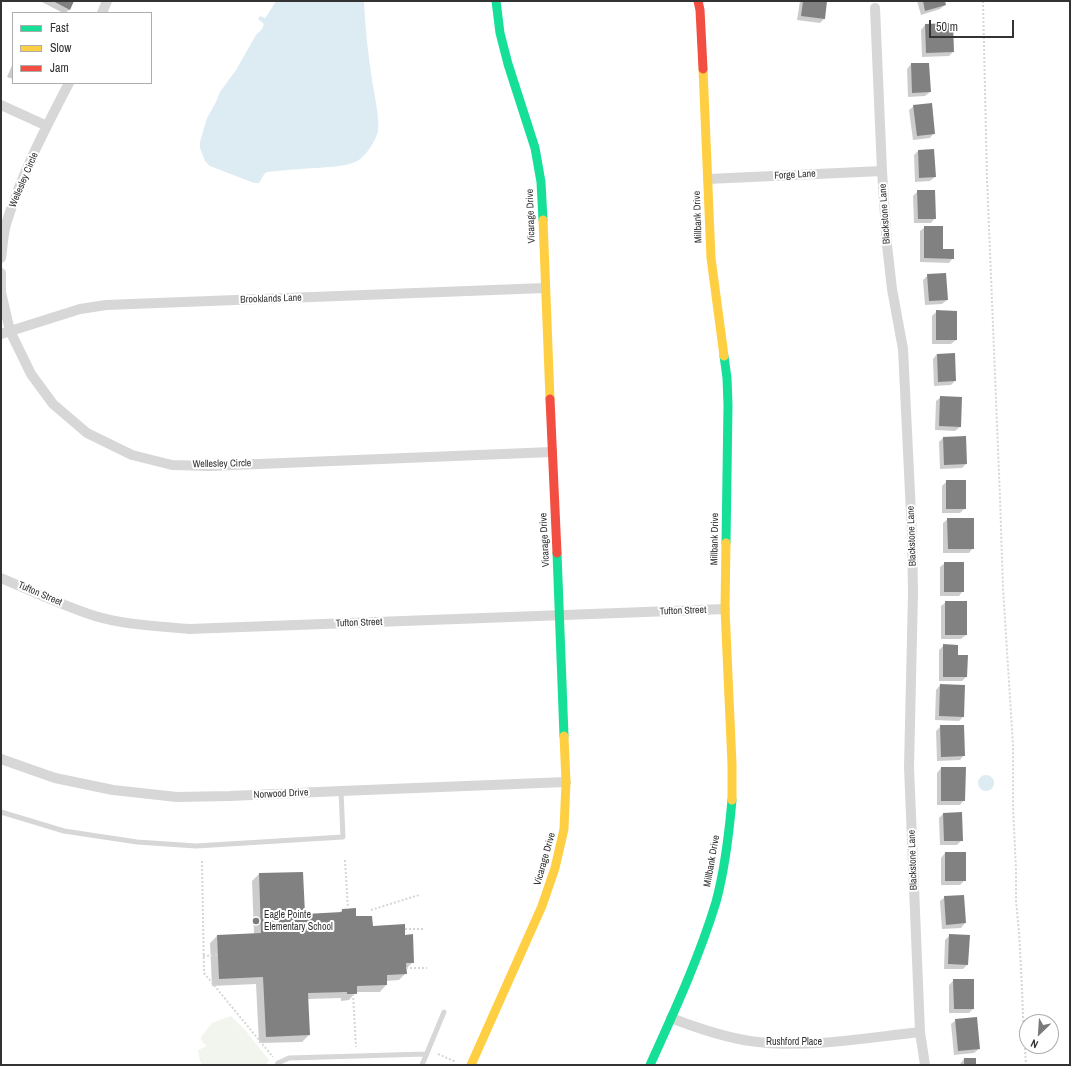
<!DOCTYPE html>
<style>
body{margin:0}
#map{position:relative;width:1071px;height:1066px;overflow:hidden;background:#fff;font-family:"Archivo Narrow",sans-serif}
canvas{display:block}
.frame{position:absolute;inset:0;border:2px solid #333;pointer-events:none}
.legend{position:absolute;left:12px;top:12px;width:140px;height:72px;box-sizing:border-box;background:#fff;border:1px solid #adadad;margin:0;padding:5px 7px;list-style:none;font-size:12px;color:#333}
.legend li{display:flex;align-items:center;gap:8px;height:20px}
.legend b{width:20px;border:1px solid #adadad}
.north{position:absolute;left:1019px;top:1014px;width:40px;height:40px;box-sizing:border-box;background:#fff;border:1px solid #adadad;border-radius:50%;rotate:205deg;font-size:11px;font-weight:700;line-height:16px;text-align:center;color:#333}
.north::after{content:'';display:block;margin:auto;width:14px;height:18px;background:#7a7a7a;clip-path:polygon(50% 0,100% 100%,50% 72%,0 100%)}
.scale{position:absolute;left:929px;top:20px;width:85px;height:18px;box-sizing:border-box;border:2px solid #333;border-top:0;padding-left:5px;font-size:12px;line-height:14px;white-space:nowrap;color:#333;-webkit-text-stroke:3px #fff;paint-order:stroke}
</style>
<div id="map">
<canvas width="1071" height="1066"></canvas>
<div class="frame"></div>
<ul class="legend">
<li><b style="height:5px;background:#16e098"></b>Fast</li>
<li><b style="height:5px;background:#ffcf43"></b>Slow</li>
<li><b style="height:5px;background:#f24e42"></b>Jam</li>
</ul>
<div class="north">N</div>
<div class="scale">50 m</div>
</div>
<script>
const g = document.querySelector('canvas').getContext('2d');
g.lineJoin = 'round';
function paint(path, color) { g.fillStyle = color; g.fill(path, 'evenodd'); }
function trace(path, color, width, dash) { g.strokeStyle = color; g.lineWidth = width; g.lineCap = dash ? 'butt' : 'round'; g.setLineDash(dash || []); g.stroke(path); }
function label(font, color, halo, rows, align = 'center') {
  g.font = font + ' "Archivo Narrow",sans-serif'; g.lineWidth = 4; g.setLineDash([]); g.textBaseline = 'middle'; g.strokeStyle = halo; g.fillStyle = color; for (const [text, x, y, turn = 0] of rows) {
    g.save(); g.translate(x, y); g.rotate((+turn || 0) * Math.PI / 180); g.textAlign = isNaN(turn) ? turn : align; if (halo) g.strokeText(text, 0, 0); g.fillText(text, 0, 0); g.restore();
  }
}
paint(new Path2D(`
 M 231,1016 L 245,1030 L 269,1060 L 266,1065 L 203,1065 L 200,1061 L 198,1050 L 207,1046 L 202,1042 L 201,1037 L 212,1023 Z`), '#f1f5ed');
paint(new Path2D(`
 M 276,1 L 364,1 C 365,27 368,54 372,80 C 374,93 380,119 378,131 C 376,141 364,159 355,162 C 342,167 329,167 316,168 C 299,169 283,170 267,172 C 263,174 262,179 259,183 L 254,183 L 210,166 L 205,161 L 200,148 L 200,142 L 207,118 L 216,102 L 220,92 L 236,70 L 256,35 L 262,29 L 264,24 L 258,19 L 260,16 L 265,18 L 266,17 Z
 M978 783a8 8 0 1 1 16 0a8 8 0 1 1-16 0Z`), '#ddebf3');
paint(new Path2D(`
 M 40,1 L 73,1 L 69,10 L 65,13 L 63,13 Z
 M 800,1 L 826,1 L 824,19 L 820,23 L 797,20 Z
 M 917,1 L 944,1 L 945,5 L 940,9 L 921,15 Z
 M 925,25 L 953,52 L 949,56 L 922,57 L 921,30 Z
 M 13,63 L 13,79 L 7,77 Z
 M 911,64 L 928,64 L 930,92 L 925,96 L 908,97 L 907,69 Z
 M 914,106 L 934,133 L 930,138 L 913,140 L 909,110 Z
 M 918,151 L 935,177 L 930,181 L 915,182 L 914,155 Z
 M 918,191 L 935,218 L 931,223 L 914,223 L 913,196 Z
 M 925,227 L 942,250 L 953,258 L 949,263 L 920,262 L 920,231 Z
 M 928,275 L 947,300 L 942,304 L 925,305 L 923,280 Z
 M 937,311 L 956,340 L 951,344 L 932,344 L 932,316 Z
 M 937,354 L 955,381 L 951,385 L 934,386 L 933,359 Z
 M 941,397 L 960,427 L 955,431 L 935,430 L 936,401 Z
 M 943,438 L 966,464 L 962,468 L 940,469 L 939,442 Z
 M 947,481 L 965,508 L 960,513 L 942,513 L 942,486 Z
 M 948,519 L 973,548 L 969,553 L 943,553 L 943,523 Z
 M 945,563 L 963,591 L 959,596 L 940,596 L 940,567 Z
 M 946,602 L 966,635 L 961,639 L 941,639 L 941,606 Z
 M 944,645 L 957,656 L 966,677 L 962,681 L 939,681 L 939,650 Z
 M 940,685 L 964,716 L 959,721 L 935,720 L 936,690 Z
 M 941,726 L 964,755 L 960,760 L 937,761 L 936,731 Z
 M 941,768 L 964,800 L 960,805 L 937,805 L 937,773 Z
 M 943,814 L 962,840 L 957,845 L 940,845 L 939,818 Z
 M 945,853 L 965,880 L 960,885 L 941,885 L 941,858 Z
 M 302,873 L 304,915 L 339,913 L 342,910 L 372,927 L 404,936 L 413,962 L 406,969 L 406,973 L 399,980 L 386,981 L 386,985 L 380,992 L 356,992 L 349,1000 L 341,1001 L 341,998 L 307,999 L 309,1035 L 302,1042 L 259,1043 L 256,984 L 212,986 L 210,943 L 217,936 L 254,934 L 252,881 L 259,874 Z
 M 945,897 L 965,923 L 961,928 L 942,929 L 940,901 Z
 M 950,935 L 967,965 L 963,969 L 944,969 L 945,940 Z
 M 954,980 L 973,1009 L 969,1013 L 949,1013 L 949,985 Z
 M 956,1020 L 979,1049 L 974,1053 L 954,1055 L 951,1024 Z
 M 964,1059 L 975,1065 L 960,1065 L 960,1064 Z`), '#0003');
paint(new Path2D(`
 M 53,1 L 74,1 L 70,10 Z
 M 803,1 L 827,1 L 825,19 L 801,16 Z
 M 923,1 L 945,1 L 946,5 L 925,11 Z
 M 953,23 L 954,52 L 926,53 L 925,24 Z
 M 911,63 L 929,63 L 931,92 L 912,93 Z
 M 932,103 L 935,134 L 917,136 L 913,105 Z
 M 934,149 L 936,177 L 919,178 L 918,150 Z
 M 917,190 L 935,190 L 936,219 L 918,219 Z
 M 924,226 L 943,226 L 943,249 L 954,249 L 954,259 L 924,258 Z
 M 946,273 L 948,300 L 929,301 L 927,274 Z
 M 936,310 L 957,311 L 957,340 L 936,340 Z
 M 955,353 L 956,381 L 938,382 L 937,354 Z
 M 940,396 L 962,397 L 961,427 L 939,426 Z
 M 966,436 L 967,464 L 944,465 L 943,437 Z
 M 946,480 L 966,480 L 966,509 L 946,509 Z
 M 947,518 L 974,518 L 974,549 L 948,549 Z
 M 944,562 L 964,562 L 964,592 L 944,592 Z
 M 945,601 L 967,601 L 967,635 L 945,635 Z
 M 943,644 L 958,645 L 958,655 L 968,655 L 967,677 L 943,677 Z
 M 940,684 L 965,685 L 964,717 L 939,716 Z
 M 940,725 L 964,725 L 965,756 L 941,757 Z
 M 941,767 L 966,767 L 965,801 L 941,801 Z
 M 962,812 L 963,841 L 944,841 L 943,813 Z
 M 945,852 L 966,852 L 966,881 L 945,881 Z
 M 303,872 L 305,914 L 342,912 L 342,909 L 356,908 L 356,916 L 372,916 L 373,926 L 405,924 L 405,935 L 413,934 L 414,963 L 406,963 L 407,974 L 387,975 L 387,985 L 357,986 L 357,994 L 347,994 L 347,992 L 308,993 L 310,1035 L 266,1037 L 263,977 L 219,979 L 217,935 L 261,933 L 259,873 Z
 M 964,895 L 966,923 L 946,925 L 944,896 Z
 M 949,934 L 970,935 L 968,965 L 948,964 Z
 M 953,979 L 974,979 L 974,1009 L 954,1009 Z
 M 977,1017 L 980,1049 L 958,1051 L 955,1019 Z
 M 964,1058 L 976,1058 L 976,1065 L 964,1065 Z`), '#818181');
trace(new Path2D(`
 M 983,1 L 987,178 L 1000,498 L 1003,588 L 1013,745 L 1013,807 L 1016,870 L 1016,901 L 1019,932 L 1022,989 L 1023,1017 L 1026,1065
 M 345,860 L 348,909
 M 202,861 L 204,973 L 273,1057
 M 371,910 L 419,895
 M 405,929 L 425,929
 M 203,956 L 218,955
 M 406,968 L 427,968
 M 353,994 L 356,1047
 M 438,1054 L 456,1062`), '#d6d6d6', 2, [2, 2]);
trace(new Path2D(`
 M 1,812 L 64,831 L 137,842 L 196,846 L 343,837 L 341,791
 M 277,1065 L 278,1063 L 289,1058 L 426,1054
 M 422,1065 L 444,1012`), '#d7d7d7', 5);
trace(new Path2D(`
 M 875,8 L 882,171 L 887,245 L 892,289 L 903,349 L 912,534 L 913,593 L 909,767 L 920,1032 L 925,1065
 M 102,13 L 107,1
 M 1,105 L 47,126
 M 708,179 L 882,171
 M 1,258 C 3,246 3,232 7,221 C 22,173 46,127 69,83
 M 1,273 L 1,292 L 10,331 L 31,374 L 53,404 L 87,433 L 132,455 L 172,465 L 210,466 L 552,452
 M 1,334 L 80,309 L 106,305 L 545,288
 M 1,578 C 32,591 63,606 95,616 C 125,625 157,626 189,629 L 725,609
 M 1,759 L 55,778 L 113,790 L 177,797 L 230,796 L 341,791 L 566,782
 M 671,1018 C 697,1028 723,1037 750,1041 C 807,1049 864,1038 920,1032`), '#d7d7d7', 10);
trace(new Path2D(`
 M 496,1 L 500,33 L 508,64 L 535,148 L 541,182 L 543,220
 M 724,356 L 727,378 L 728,405 L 726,543
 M 557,553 L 564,736
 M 650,1065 C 674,1012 699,958 716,902 C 725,869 729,834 732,800`), '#16e098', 9);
trace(new Path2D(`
 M 703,69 L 711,258 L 724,356
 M 543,220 L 550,399
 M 726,543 L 725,609 L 732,764 L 732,800
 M 471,1065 L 542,906 L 555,868 L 564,829 L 566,782 L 564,736`), '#ffcf43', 9);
trace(new Path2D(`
 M 698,1 L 700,10 L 703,69
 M 550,399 L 557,553`), '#f24e42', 9);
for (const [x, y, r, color] of [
 [256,921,4,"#7a7a7a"]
]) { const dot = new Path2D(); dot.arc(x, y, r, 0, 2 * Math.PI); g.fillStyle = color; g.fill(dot); trace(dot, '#fff', 1.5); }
label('10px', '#333', '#fff', [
 ["Forge Lane",795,175,-3],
 ["Wellesley Circle",24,180,-67],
 ["Blackstone Lane",885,214,-94],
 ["Vicarage Drive",531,216,-92],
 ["Millbank Drive",698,217,-92],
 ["Brooklands Lane",271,299,-2],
 ["Wellesley Circle",222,464,-1],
 ["Blackstone Lane",912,536,-92],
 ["Millbank Drive",715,539,-89],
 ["Vicarage Drive",545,540,-93],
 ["Tufton Street",40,594,23],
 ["Tufton Street",683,611,-2],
 ["Tufton Street",359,623,-2],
 ["Norwood Drive",281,794,-3],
 ["Vicarage Drive",545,859,-74],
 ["Blackstone Lane",913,860,-92],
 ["Millbank Drive",712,861,-80],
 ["Rushford Place",794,1042]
]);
label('10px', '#333', '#fff', [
 ["Eagle Pointe",264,915],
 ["Elementary School",264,927]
], 'left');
</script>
